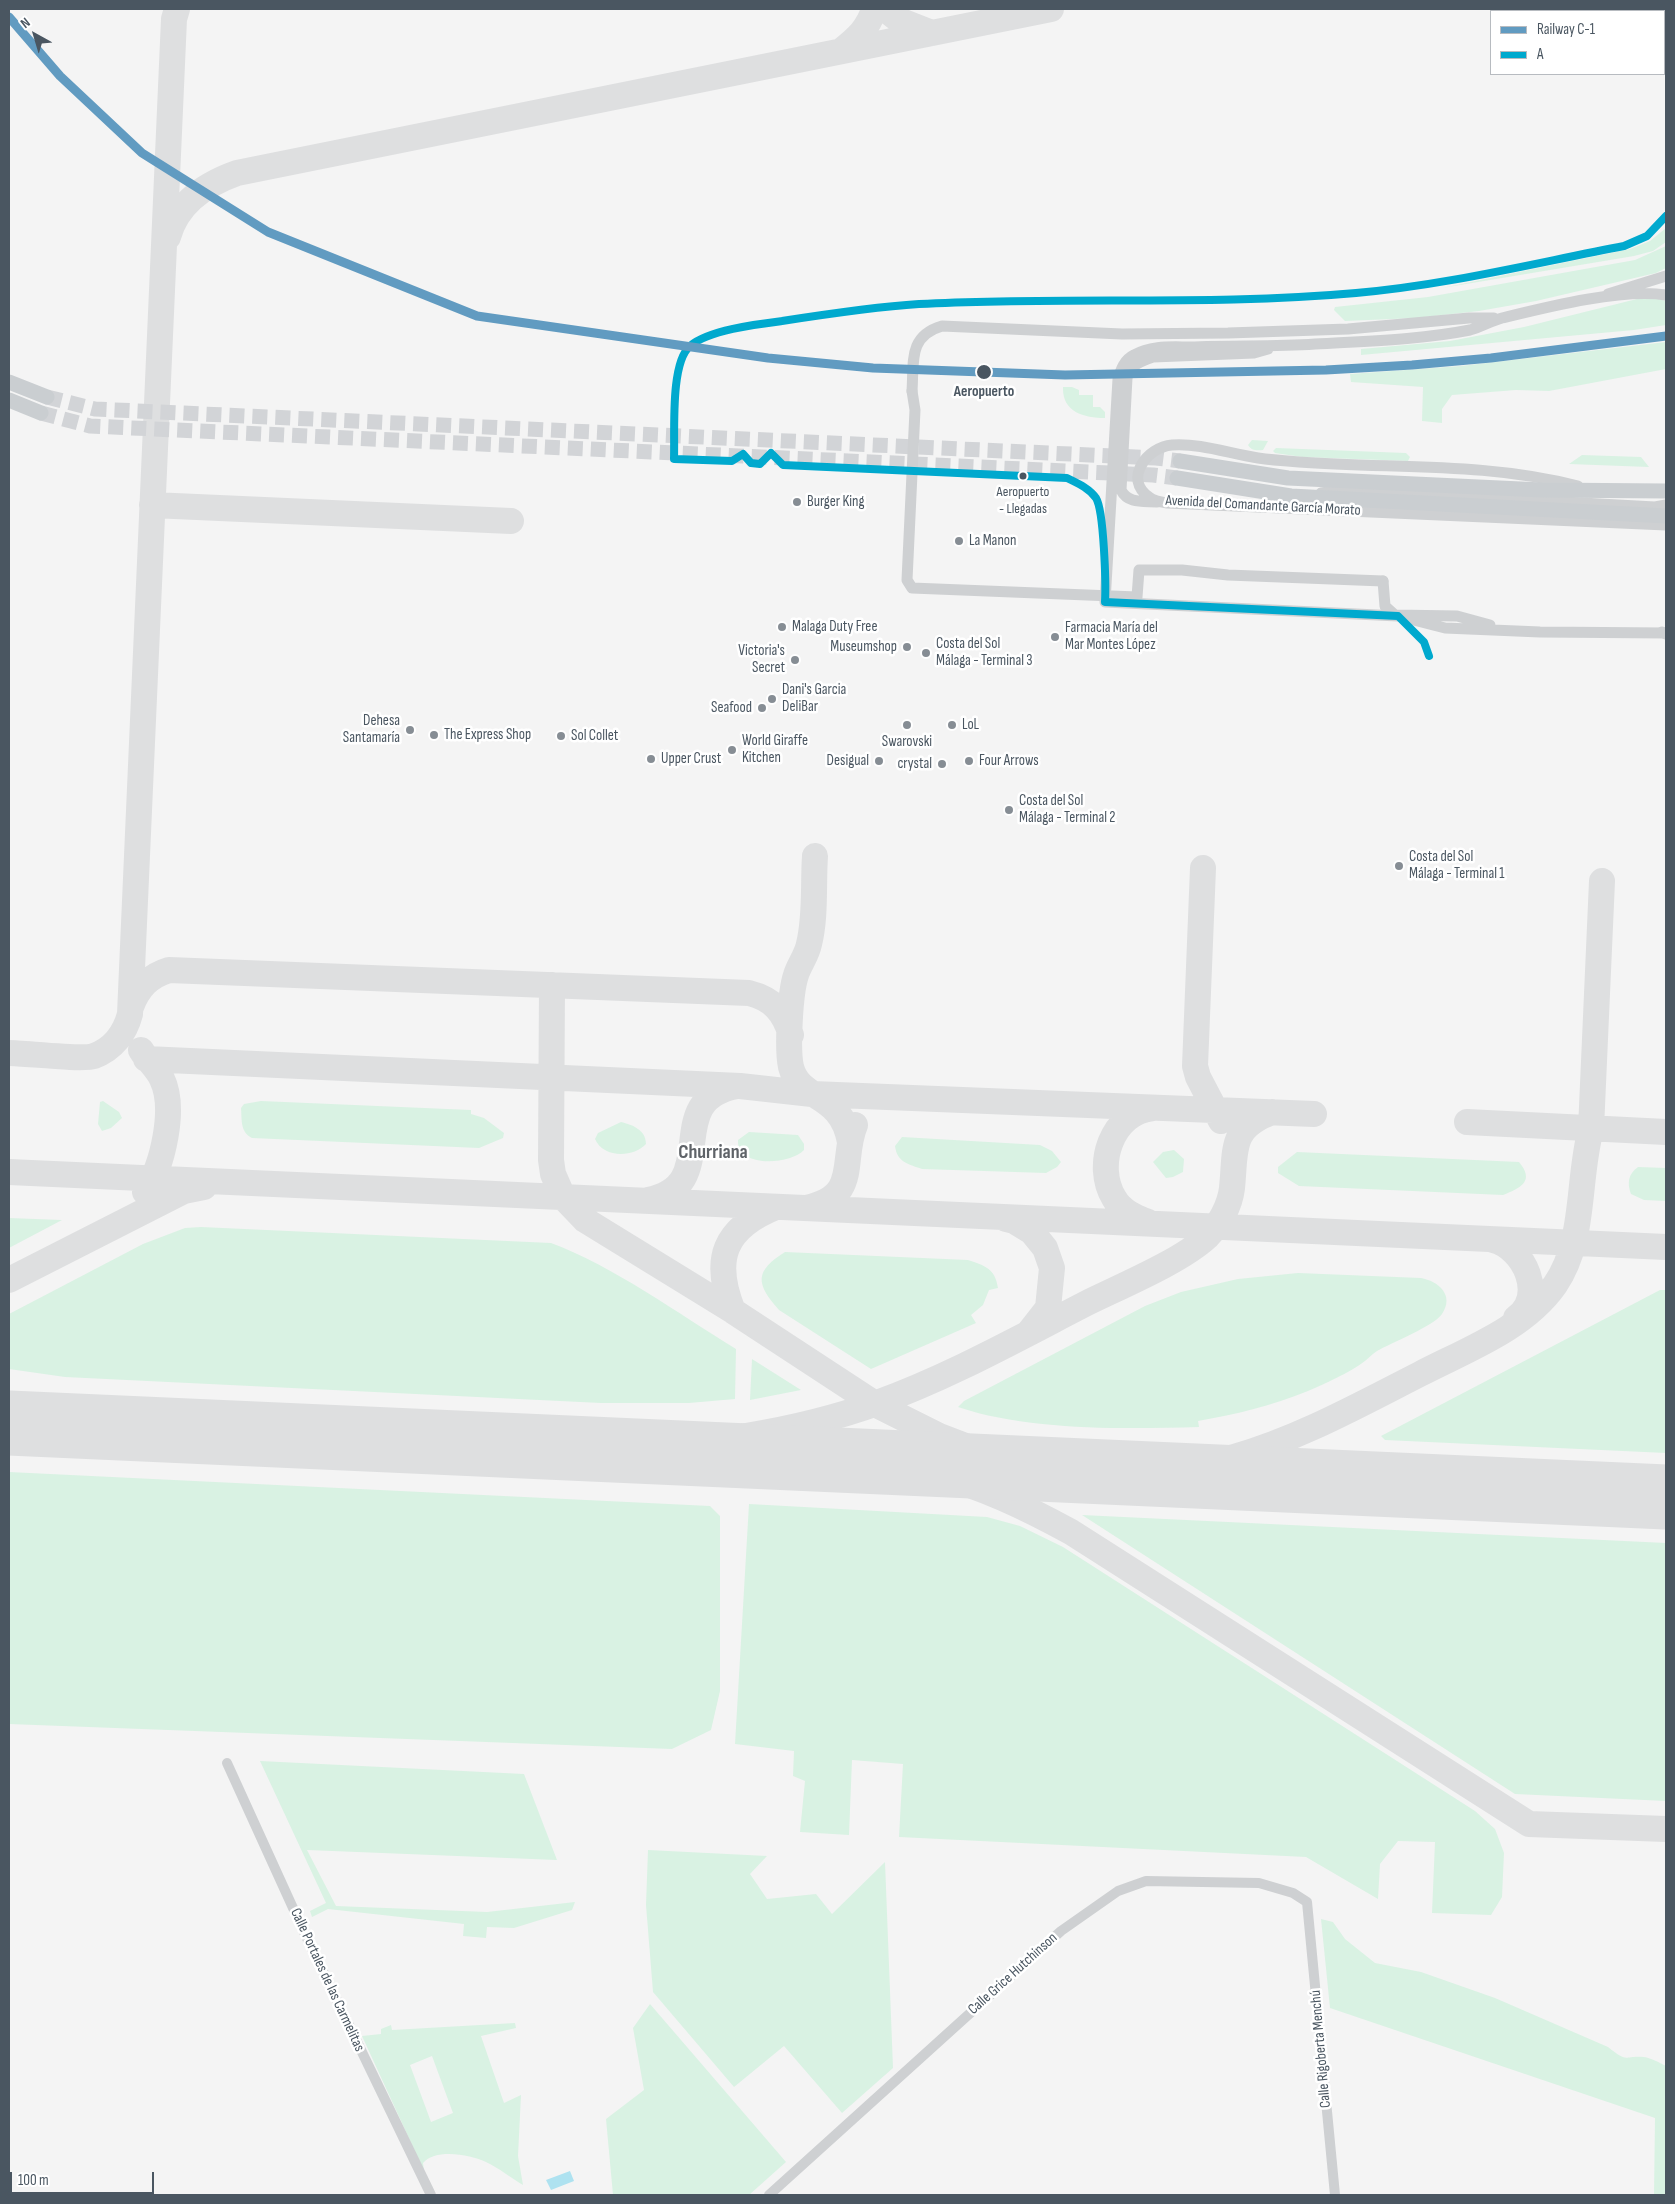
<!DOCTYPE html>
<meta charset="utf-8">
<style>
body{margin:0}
#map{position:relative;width:1675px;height:2204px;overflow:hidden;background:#f4f4f4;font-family:"Sofia Sans Condensed",sans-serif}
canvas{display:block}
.frame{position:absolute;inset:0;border:10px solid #4a5661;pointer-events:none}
.legend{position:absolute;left:1490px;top:10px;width:175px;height:65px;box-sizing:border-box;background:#fff;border:1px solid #b7bbc0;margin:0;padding:6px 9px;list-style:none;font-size:15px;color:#4a5661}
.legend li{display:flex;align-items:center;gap:10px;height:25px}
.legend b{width:25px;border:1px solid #b7bbc0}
.north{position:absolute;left:10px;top:10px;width:50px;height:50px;-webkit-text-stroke:4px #fff;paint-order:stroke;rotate:321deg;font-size:14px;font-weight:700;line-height:20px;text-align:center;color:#4a5661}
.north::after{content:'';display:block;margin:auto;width:18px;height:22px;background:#4a5661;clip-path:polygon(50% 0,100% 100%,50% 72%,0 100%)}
.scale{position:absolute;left:10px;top:2172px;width:144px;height:22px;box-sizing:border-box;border:2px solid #4a5661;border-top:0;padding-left:6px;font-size:15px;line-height:18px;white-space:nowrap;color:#4a5661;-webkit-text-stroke:4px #fff;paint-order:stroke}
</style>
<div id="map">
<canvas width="1675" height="2204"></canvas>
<div class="frame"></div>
<ul class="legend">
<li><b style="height:6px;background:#619bc1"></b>Railway C-1</li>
<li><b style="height:6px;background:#00a9ce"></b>A</li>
</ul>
<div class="north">N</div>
<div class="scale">100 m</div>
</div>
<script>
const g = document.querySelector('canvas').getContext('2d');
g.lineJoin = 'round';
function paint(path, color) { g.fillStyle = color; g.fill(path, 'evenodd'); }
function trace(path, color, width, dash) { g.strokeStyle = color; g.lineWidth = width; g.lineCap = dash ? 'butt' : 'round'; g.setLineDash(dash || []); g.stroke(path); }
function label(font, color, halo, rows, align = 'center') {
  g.font = font + ' "Sofia Sans Condensed",sans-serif'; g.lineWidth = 5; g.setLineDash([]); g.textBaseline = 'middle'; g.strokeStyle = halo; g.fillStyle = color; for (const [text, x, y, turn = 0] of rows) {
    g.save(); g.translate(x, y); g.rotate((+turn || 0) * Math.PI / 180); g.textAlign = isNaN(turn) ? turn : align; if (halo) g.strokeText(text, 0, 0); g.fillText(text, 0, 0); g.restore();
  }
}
paint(new Path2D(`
 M 1666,228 L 1666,242 L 1653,251 L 1634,256 L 1442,288 L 1630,249 L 1650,241 Z
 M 1666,246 L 1666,268 L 1656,273 L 1536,301 L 1479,311 L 1416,318 L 1345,321 L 1334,310 L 1335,307 L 1428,297 L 1635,260 Z
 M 1655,298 L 1666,301 L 1666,325 L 1634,330 L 1361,355 L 1361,349 L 1450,341 L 1524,327 L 1637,299 Z
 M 1666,342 L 1666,369 L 1549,391 L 1516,390 L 1452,395 L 1442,409 L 1442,423 L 1422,421 L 1423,387 L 1351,382 L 1350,374 L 1461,366 Z
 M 1063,387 L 1072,387 L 1079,390 L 1079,395 L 1093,395 L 1093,407 L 1100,407 L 1105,412 L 1105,418 C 1084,418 1062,412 1063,387 Z
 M 1252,440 L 1268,441 L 1263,450 C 1256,451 1251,450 1248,445 Z
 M 1276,448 L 1406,453 L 1410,457 L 1408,461 L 1302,457 L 1275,453 L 1273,451 Z
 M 1582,455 L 1641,457 L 1649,467 L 1569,464 Z
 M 103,1101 L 119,1112 L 122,1118 L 111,1128 L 102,1131 L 98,1124 L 100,1102 Z
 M 261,1101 L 471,1110 L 471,1114 L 484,1118 L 504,1133 L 503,1138 L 479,1148 L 252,1138 C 240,1132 242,1120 241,1108 L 244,1104 Z
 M 621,1122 C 633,1125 646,1130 646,1144 C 633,1158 603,1158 595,1139 L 598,1133 Z
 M 749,1132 L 798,1135 L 804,1144 L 804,1150 C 790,1165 736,1168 738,1140 Z
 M 902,1137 L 1040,1145 L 1052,1151 L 1061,1162 L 1057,1167 L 1046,1173 L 922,1169 C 908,1164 897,1162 895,1146 Z
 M 1174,1150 L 1184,1159 L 1183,1172 L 1173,1177 L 1166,1178 L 1153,1162 L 1163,1152 Z
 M 1297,1152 L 1519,1162 C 1535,1181 1521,1188 1503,1195 L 1299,1186 L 1278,1173 L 1278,1167 Z
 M 1638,1167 L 1666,1168 L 1666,1201 L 1644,1200 L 1631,1194 C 1627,1183 1628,1174 1638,1167 Z
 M 9,1218 L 62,1220 L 9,1248 Z
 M 201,1227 L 551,1243 C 613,1266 679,1314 736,1349 L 735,1399 L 689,1403 L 601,1403 L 65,1377 L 9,1369 L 9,1314 L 143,1244 L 185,1228 Z
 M 785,1252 L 968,1260 C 985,1266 995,1268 998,1288 L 989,1290 L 983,1305 L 971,1315 L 976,1323 L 871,1369 L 779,1310 C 755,1283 755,1271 785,1252 Z
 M 1298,1273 L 1421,1278 C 1438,1281 1455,1295 1442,1314 C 1434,1326 1391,1343 1377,1351 C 1372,1354 1369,1358 1365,1361 C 1349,1373 1326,1383 1308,1391 C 1271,1406 1237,1414 1198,1421 L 1199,1427 C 1124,1429 1029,1431 958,1407 L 964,1401 L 1145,1306 L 1181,1292 L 1238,1279 Z
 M 1660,1290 L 1666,1290 L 1666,1453 L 1385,1440 L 1381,1436 Z
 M 752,1359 L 801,1390 L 750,1400 Z
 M 9,1472 L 710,1506 L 720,1516 L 720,1691 L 711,1730 L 672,1749 L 9,1724 Z
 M 749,1504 L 987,1517 L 1020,1526 L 1063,1547 L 1475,1811 L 1495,1829 L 1504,1853 L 1502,1897 L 1491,1915 L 1432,1913 L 1435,1842 L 1398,1841 L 1380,1864 L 1378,1899 L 1306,1857 L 899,1837 L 903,1764 L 852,1760 L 849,1835 L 800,1832 L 805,1781 L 793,1776 L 794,1751 L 735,1744 Z
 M 1082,1515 L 1666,1543 L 1666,1801 L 1515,1794 Z
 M 260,1761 L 524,1774 L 557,1860 L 307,1850 L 336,1906 L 487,1912 L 575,1902 L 572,1910 L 514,1928 L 487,1927 L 486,1938 L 463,1936 L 464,1924 L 328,1909 L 312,1917 L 310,1911 L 326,1903 Z
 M 648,1850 L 767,1856 L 750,1874 L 767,1899 L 816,1894 L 832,1914 L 885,1862 L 893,2068 L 842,2113 L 784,2046 L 734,2087 L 653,1992 L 646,1905 Z
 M 1321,1919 L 1333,1922 L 1345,1939 L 1375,1963 L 1421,1972 L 1495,1998 L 1608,2047 C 1629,2064 1623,2055 1644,2057 C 1651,2058 1660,2063 1666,2066 L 1666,2195 L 1654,2195 L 1655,2118 L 1330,2008 Z
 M 650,2004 L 786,2162 L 749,2195 L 613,2195 L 606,2119 L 644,2090 L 633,2028 Z
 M 515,2023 L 516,2028 L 481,2036 L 504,2103 L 521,2095 L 518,2156 L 523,2185 C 511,2178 499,2168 486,2162 C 471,2155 436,2148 423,2163 L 424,2171 L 362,2036 L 381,2034 L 381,2029 L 391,2025 L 392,2030 ZM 432,2056 L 453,2113 L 431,2122 L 410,2065 Z`), '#d9f2e3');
paint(new Path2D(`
 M 570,2171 L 574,2181 L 551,2190 L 546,2180 Z`), '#aee2f0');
trace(new Path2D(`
 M 885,9 L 899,20 L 932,33
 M 841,51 C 857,38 868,29 874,9
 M 168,237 C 177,203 206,184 237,173 L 1051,9
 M 152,505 L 511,521
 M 815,856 C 813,884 816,916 809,944 C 807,955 799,965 796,975 C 790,993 787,1049 791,1067 C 800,1102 841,1091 850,1142
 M 1203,868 L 1195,1066 L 1198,1077 L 1221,1121
 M 552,985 L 551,1160 L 553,1174 L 563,1197 L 585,1220 L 733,1311 L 875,1404 L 939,1436 L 973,1449 L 1003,1457 L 1086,1472
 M 131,1007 C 138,988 149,976 169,970 L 749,993 C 773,999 784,1012 791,1035
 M 141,1050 C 147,1060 157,1068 162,1079 C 176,1108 163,1166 145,1192
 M 9,1053 C 24,1053 83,1060 94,1056 C 113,1049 125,1033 130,1014 L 174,19 L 177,9
 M 146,1059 L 740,1086 L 812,1094 L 1314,1114
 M 1467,1122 L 1666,1132
 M 9,1172 L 1666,1247
 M 648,1200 C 725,1185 659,1100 737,1086
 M 806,1208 C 861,1196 840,1161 855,1125
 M 1006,1219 L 1014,1221 L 1032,1232 L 1045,1248 L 1052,1268 L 1048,1308 L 1030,1331
 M 1148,1222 C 1135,1217 1121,1211 1114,1198 C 1094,1165 1112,1112 1153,1108
 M 1493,1240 C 1525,1248 1546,1296 1516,1318
 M 9,1280 L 184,1191 L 204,1187
 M 733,1311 C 712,1259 724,1228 776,1207
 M 9,1409 L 74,1426
 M 612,1451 C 702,1444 791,1434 877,1403 C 949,1377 1017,1339 1085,1304 C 1119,1287 1180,1262 1207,1237 C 1219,1225 1230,1206 1232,1188 C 1236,1150 1229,1128 1272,1112
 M 854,1462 C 880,1466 907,1468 933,1474 C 982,1486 1027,1508 1071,1532 L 1529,1824 L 1666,1829
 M 1118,1473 C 1157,1470 1197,1467 1234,1457 C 1300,1438 1359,1405 1420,1374 C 1466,1350 1524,1329 1555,1285 C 1586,1240 1577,1180 1591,1129 L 1602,881`), '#dedfe0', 26);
trace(new Path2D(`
 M 9,1423 L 1666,1497`), '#dedfe0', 65);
trace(new Path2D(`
 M 47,397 L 95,409 L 1156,458 L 1180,461
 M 41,413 L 90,426 L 1153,475 L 1177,478`), '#d2d4d7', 15, [15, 8]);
trace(new Path2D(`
 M 227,1763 L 303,1930 L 431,2195
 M 769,2195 L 1061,1931 L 1118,1891 L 1146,1881 L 1259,1883 L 1293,1893 L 1307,1902 L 1335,2195`), '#ced0d2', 10);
trace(new Path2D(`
 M 1608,294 L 1666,276
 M 1666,295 C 1622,288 1547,307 1502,318 C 1491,321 1481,327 1470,330 C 1419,340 1366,341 1315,344 C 1273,347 1232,345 1190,347 C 1172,347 1151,345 1134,355 C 1124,360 1121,369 1118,379 L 1105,602 L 1398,616 L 1445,628 L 1540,632 L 1666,633
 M 912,391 C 914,362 908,336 942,326 L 1122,334 L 1228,333 L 1348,329 L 1469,318 L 1494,318
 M 1578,486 C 1486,462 1393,469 1299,462 C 1286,461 1272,460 1258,458 C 1230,454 1201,443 1172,445 C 1147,447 1123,479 1149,497 C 1154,501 1161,502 1167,503 L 1666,525
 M 1321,493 L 1342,490 L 1655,507 L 1666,505
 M 1157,502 C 1143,501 1128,504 1121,490 L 1127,378 C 1130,365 1141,361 1153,357 L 1254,353 L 1268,349
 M 1383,581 L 1385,606 L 1395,615 L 1457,616 L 1490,625`), '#ced0d2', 11);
trace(new Path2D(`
 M 9,382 L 47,397
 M 9,400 L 41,413
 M 1180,461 L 1288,478 L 1542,490 L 1666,491
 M 1177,478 L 1291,496 L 1666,516`), '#caced1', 15);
trace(new Path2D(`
 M 912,391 L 915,410 L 907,580 L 912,588 L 1137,597 L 1139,570 L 1182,570 L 1228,575 L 1383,581
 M 1662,632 L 1666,634`), '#ced0d2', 11);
trace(new Path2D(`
 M 1429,656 L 1424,642 L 1398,616 L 1105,602 C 1106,584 1104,511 1096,498 C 1089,488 1077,483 1067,478 L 783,465 L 771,453 L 760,464 L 751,463 L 743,454 L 732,461 L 674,459 C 675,432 670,363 690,346 C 708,330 758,324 782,321 C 827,314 873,307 919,304 C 1065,296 1211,306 1356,293 C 1447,285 1535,263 1624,246 L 1647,236 L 1666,216`), '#00a9ce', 8);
trace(new Path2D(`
 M 9,17 L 60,76 L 142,153 L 268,232 L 477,316 L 768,358 L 873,368 L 1065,375 L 1326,370 L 1412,365 L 1491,358 L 1666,336`), '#619bc1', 9);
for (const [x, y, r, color] of [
 [984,372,8,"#4a5661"],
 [1023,476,4.5,"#4a5661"],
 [797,502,5,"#868d94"],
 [959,541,5,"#868d94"],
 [782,627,5,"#868d94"],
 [1055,637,5,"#868d94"],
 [907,647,5,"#868d94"],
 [926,653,5,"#868d94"],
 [795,660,5,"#868d94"],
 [772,699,5,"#868d94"],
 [762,708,5,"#868d94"],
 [907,725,5,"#868d94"],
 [952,725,5,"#868d94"],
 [410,730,5,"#868d94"],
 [434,735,5,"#868d94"],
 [561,736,5,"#868d94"],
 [732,750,5,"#868d94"],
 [651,759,5,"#868d94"],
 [879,761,5,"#868d94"],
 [969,761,5,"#868d94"],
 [942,764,5,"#868d94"],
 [1009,810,5,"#868d94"],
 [1399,866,5,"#868d94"]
]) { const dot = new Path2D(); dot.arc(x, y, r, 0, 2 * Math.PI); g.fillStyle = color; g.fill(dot); trace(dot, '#fff', 2); }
label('14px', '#4a5661', '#fff', [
 ["Aeropuerto",1023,492],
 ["- Llegadas",1023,509]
]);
label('bold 15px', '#4a5661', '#fff', [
 ["Aeropuerto",984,392]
]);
label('15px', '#4a5661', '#fff', [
 ["Burger King",807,502],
 ["La Manon",969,541],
 ["Malaga Duty Free",792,627],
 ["Farmacia María del",1065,628],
 ["Mar Montes López",1065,645],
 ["Costa del Sol",936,644],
 ["Málaga - Terminal 3",936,661],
 ["Museumshop",897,647,"right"],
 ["Victoria's",785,651,"right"],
 ["Secret",785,668,"right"],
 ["Dani's Garcia",782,690],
 ["DeliBar",782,707],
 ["Seafood",752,708,"right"],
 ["Dehesa",400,721,"right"],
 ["Santamaría",400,738,"right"],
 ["LoL",962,725],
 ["The Express Shop",444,735],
 ["Sol Collet",571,736],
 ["World Giraffe",742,741],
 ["Kitchen",742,758],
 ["Swarovski",907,742,"center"],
 ["Upper Crust",661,759],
 ["Desigual",869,761,"right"],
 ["Four Arrows",979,761],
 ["crystal",932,764,"right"],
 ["Costa del Sol",1019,801],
 ["Málaga - Terminal 2",1019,818],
 ["Costa del Sol",1409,857],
 ["Málaga - Terminal 1",1409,874]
], 'left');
label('15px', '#4a5661', '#fff', [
 ["Avenida del Comandante García Morato",1263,506,3],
 ["Calle Grice Hutchinson",1013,1974,-42],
 ["Calle Portales de las Carmelitas",327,1980,65],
 ["Calle Rigoberta Menchú",1321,2049,-95]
]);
label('bold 20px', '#5f6368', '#fff', [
 ["Churriana",713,1153]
]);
</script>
